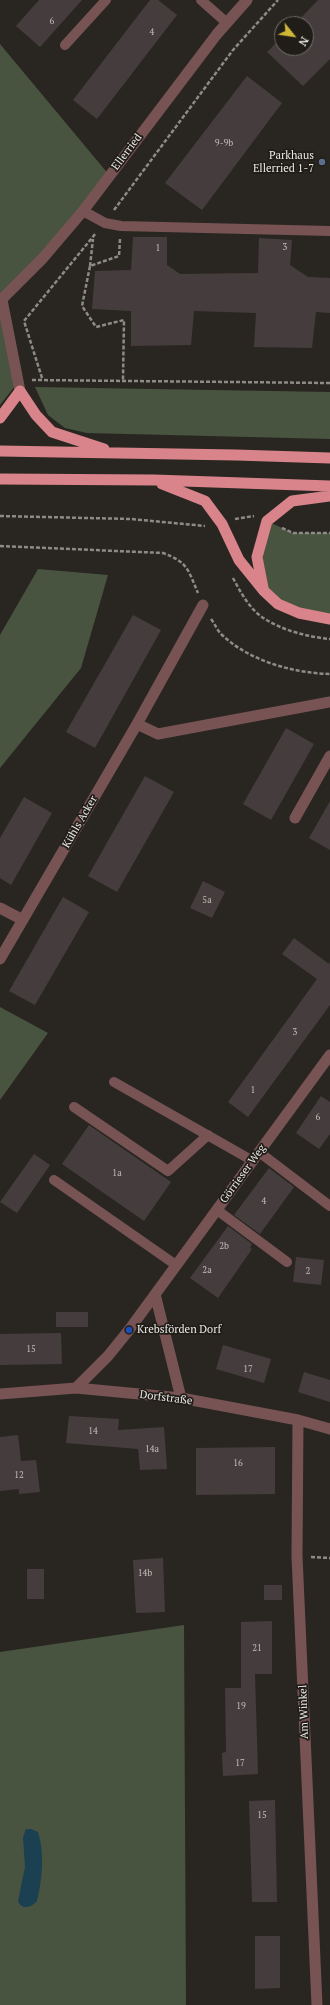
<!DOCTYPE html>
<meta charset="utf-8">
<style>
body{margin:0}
#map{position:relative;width:330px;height:2005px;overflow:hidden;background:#292621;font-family:"PT Serif",serif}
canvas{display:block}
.north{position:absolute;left:274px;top:16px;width:40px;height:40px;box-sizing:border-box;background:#201d18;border:1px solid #716e6a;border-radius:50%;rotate:120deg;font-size:11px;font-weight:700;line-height:16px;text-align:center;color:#eae8e4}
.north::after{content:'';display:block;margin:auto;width:14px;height:18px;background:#d1b736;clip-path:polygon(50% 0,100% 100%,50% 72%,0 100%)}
</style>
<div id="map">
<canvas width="330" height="2005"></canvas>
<div class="north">N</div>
</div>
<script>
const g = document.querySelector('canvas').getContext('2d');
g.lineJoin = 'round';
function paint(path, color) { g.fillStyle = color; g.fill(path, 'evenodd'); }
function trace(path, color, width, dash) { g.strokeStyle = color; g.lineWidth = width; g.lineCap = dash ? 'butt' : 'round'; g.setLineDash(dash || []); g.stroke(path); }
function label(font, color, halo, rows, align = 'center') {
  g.font = font + ' "PT Serif",serif'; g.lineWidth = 3.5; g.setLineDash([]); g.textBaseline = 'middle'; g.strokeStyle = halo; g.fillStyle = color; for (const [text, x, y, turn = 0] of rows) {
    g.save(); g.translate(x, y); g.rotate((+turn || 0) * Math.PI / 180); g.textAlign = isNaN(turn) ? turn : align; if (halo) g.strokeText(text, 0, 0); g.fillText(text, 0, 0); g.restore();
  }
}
paint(new Path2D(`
 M 0,44 L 110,176 L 2,300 L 19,381 L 0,405 Z
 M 35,387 L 330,392 L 330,439 L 87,433 L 65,428 L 48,415 Z
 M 267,521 L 293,533 L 330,533 L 330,619 L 299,613 L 264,591 L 257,557 Z
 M 38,569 L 108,575 L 81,668 L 0,768 L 0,635 Z
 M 0,1007 L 48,1033 L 0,1100 Z
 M 184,1625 L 186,2005 L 0,2005 L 0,1652 Z`), '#48543f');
paint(new Path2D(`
 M 26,1829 L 31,1829 L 38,1832 C 45,1854 42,1879 37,1901 C 32,1907 22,1911 18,1901 L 25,1867 L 23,1837 Z`), '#1a4051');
paint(new Path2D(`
 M 39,0 L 82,0 L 40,47 L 16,26 Z
 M 150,0 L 158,0 L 177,15 L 97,119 L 73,100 Z
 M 318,0 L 330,0 L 330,59 L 303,86 L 267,52 L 282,37 L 282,48 L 306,48 L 306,24 L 295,24 Z
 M 247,76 L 282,103 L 202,210 L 165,183 Z
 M 133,237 L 167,237 L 167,265 L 180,274 L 258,273 L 259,238 L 292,240 L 290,265 L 308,277 L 330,278 L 330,313 L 316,312 L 312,348 L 254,347 L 256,313 L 194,311 L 191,345 L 131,346 L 131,311 L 92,309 L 95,271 L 131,270 Z
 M 133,615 L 161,630 L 95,748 L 66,732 Z
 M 286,728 L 314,744 L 271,820 L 243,804 Z
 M 145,776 L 174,792 L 117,892 L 88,876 Z
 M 24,797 L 52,813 L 11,885 L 0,878 L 0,838 Z
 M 330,801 L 330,850 L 309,838 Z
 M 203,881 L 225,892 L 212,918 L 190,908 Z
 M 63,897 L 89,912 L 35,1005 L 9,991 Z
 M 294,938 L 329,964 L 330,962 L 330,1005 L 248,1117 L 228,1102 L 317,979 L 282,954 Z
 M 321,1096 L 330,1102 L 330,1134 L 319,1149 L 296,1133 Z
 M 89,1125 L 171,1182 L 144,1221 L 62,1164 Z
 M 34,1154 L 50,1165 L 17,1213 L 0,1202 Z
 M 269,1168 L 294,1187 L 260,1234 L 234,1215 Z
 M 228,1226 L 252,1244 L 250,1248 L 252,1249 L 218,1298 L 190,1278 Z
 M 296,1257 L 324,1260 L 321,1285 L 293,1282 Z
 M 56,1312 L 88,1312 L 88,1327 L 56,1327 Z
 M 61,1333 L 62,1364 L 0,1365 L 0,1334 Z
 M 223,1345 L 271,1359 L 264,1383 L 216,1369 Z
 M 304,1372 L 330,1380 L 330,1402 L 298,1392 Z
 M 69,1416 L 119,1419 L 118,1430 L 164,1427 L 167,1469 L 140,1470 L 138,1449 L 66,1443 Z
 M 18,1435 L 21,1461 L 36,1460 L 40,1492 L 19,1494 L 19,1489 L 0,1491 L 0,1437 Z
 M 275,1447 L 275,1494 L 196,1495 L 196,1448 Z
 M 163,1558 L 165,1612 L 136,1613 L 133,1560 Z
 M 27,1569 L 44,1569 L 44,1599 L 27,1599 Z
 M 264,1585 L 282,1585 L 282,1600 L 264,1600 Z
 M 272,1621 L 272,1674 L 255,1674 L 258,1774 L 223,1776 L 222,1753 L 226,1752 L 225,1688 L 241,1688 L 241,1622 Z
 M 275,1800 L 277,1902 L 252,1902 L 249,1801 Z
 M 255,1936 L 280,1936 L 280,1988 L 255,1989 Z`), '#453d3d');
trace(new Path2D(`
 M 114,210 L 233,50 L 278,0
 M 120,239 L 119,256 L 90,266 L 82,306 L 96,327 L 124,320 L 123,380
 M 90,266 L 93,239
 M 42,378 L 24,321 L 96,233
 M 32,380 L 330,383
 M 0,516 L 131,519 L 205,526
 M 235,519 L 254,516
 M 282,528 L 293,533 L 330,533
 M 0,546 L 163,553 C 188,562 188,570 198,593
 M 233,578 C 241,593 250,610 265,619 C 284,631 309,637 330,639
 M 211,619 C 215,624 217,630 221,634 C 249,661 293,673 330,674
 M 311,1557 L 330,1558`), '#8d8b86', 2.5, [4, 2]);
trace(new Path2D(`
 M 201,0 L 227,23
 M 65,45 L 106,0
 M 83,211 L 105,223 L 121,226 L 330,231
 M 114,1082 L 253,1161
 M 74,1107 L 168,1171 L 208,1135
 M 259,1152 L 330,1206
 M 54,1180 L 176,1265
 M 217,1210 L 287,1262`), '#785354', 10);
trace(new Path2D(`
 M 2,300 L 20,391
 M 0,301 L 43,258 L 83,211 L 217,34 L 247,0
 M 137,724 L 158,734 L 330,702
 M 295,818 L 330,756
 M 0,908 L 23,920
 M 0,959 L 137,724 L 203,605
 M 155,1294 L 181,1398
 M 76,1388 L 108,1356 L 129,1330 L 330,1055
 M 0,1394 L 76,1388 L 181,1398 L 298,1420 L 330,1429
 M 298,1420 L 297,1556 L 317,2005`), '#785354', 11);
trace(new Path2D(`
 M 0,418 L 20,391 L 36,415 L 52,432 L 104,449
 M 0,451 L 236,455 L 330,458
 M 0,479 L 154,480 L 330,486
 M 162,484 L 205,501 L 222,524 L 239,560 L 264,591 L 278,604 L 299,613 L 330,619
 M 263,588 L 257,557 L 267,521 L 292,501 L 330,496`), '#d9848a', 11);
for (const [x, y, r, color] of [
 [322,162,4,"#5c6f8a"],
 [129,1330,4,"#1a4fb4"]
]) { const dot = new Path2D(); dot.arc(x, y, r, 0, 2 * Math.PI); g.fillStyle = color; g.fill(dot); trace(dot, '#201d18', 1.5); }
label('9px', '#c1bdba', null, [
 ["6",52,21],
 ["4",152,32],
 ["9-9b",224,143],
 ["3",285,247],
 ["1",158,248],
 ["5a",207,900],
 ["3",295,1032],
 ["1",253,1090],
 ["6",318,1117],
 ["1a",117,1173],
 ["4",264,1201],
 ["2b",224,1246],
 ["2a",207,1270],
 ["2",308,1271],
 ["15",31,1349],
 ["17",248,1369],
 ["14",93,1431],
 ["14a",152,1449],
 ["16",238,1463],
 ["12",19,1475],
 ["14b",145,1573],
 ["21",257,1648],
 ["19",241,1706],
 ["17",240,1763],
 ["15",262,1815]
]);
label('11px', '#eae8e4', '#201d18', [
 ["Ellerried",127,152,-53],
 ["Kühls Acker",80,822,-60],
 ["Görrieser Weg",243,1174,-54],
 ["Dorfstraße",166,1398,7],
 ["Am Winkel",304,1712,-92]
]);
label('11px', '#eae8e4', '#201d18', [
 ["Parkhaus",314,156],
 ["Ellerried 1-7",314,169],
 ["Krebsförden Dorf",137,1330,"left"]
], 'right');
</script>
